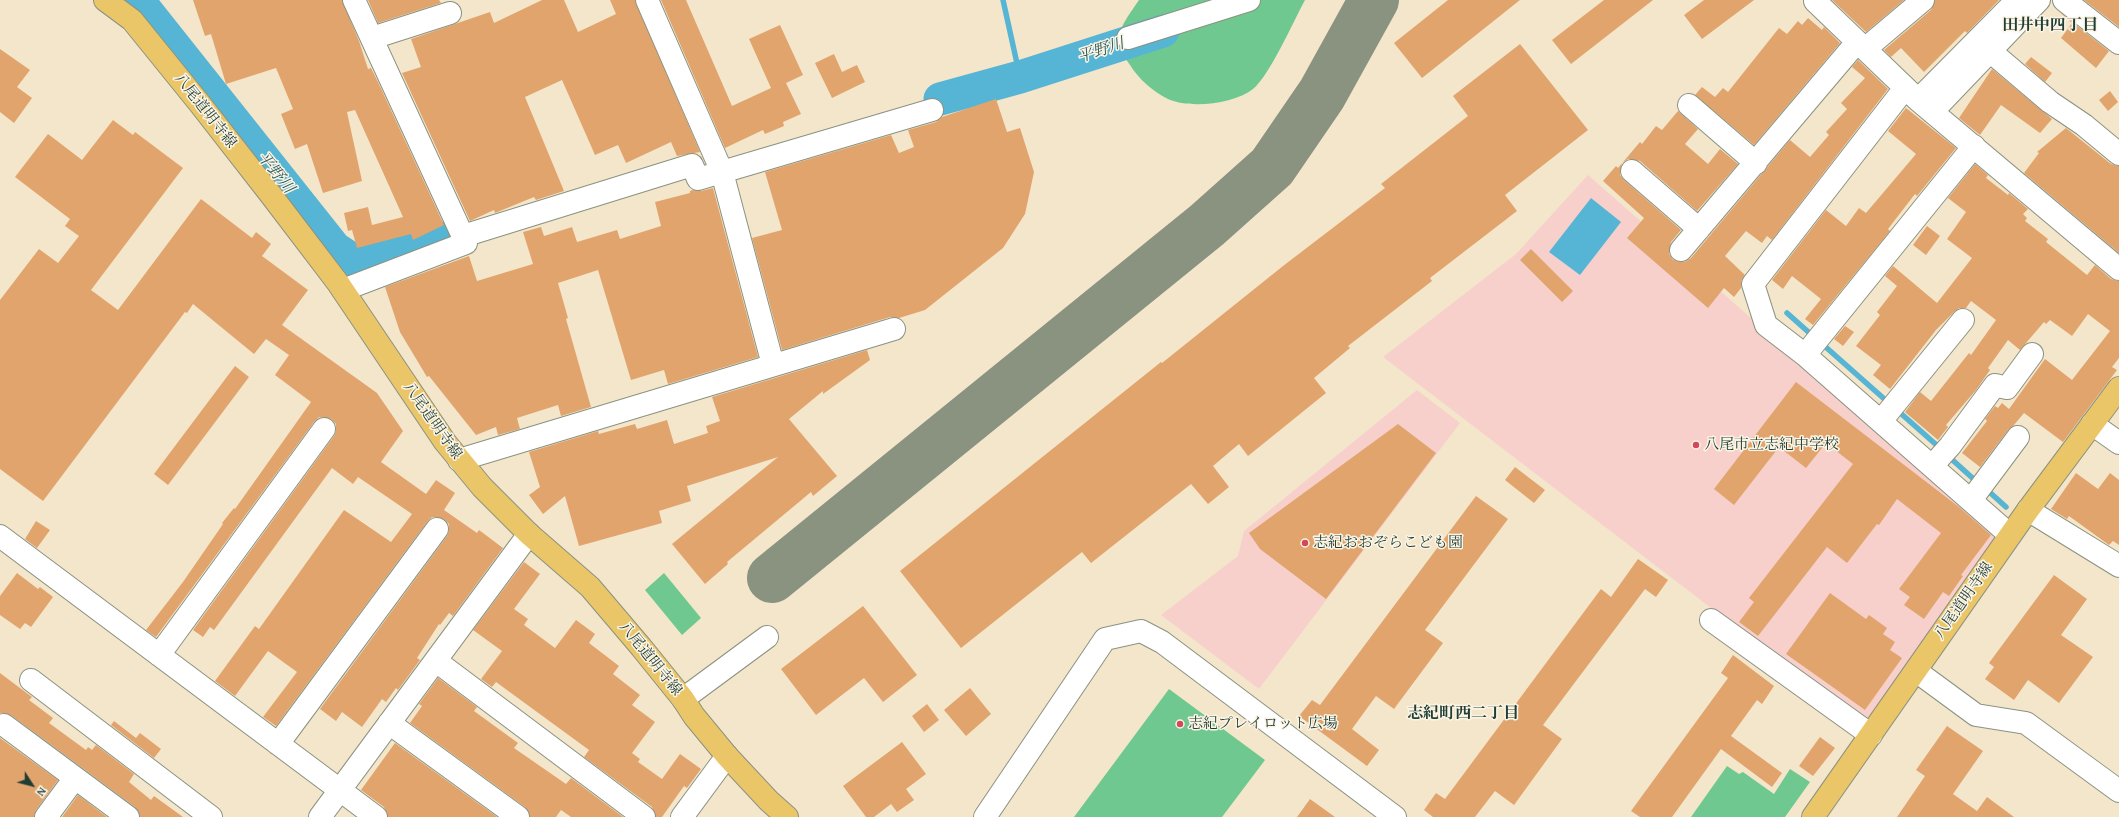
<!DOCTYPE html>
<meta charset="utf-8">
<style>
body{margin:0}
#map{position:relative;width:2119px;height:817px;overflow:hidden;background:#f4e6cb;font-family:"Gentium Book Plus",serif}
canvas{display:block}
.north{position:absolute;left:12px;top:765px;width:40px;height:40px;-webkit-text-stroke:3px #fcf5e5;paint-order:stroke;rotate:126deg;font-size:11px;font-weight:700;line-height:16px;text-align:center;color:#1f3d34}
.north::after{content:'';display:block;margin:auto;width:14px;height:18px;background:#1f3d34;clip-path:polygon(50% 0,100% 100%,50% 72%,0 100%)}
</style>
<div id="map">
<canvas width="2119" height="817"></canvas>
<div class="north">N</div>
</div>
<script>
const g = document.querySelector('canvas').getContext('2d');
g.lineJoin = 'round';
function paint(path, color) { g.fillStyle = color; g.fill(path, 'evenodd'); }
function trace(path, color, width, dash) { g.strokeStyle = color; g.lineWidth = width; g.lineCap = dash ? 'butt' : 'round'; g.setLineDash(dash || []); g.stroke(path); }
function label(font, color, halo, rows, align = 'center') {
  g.font = font + ' "Gentium Book Plus","Noto Serif JP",serif'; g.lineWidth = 3; g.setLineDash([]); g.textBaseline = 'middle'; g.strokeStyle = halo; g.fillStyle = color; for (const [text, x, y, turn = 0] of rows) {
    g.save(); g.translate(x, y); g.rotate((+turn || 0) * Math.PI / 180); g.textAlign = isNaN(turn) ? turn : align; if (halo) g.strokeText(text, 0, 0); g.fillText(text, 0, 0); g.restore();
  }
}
paint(new Path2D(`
 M 1588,175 L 1995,532 L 1996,536 L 1864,725 L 1383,357 L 1516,254 Z
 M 1417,390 L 1460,423 L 1259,689 L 1161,615 L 1238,556 L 1244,531 Z`), '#f7d0cc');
paint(new Path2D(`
 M 1139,0 L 1305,0 C 1293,22 1270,75 1253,89 C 1234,104 1190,109 1168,99 C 1153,92 1138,78 1130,65 C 1125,58 1119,49 1119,40 C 1119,26 1132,11 1139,0 Z
 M 664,573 L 701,618 L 682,635 L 645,590 Z
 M 1169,689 L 1265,760 L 1222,817 L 1074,817 Z
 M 1727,766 L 1739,774 L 1743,772 L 1774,794 L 1790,769 L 1810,782 L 1785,817 L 1691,817 Z`), '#6fc88f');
paint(new Path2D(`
 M 1591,198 L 1621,222 L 1580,275 L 1549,252 Z`), '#56b5d4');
trace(new Path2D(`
 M 1003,0 L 1020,77
 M 1787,313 L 1814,337
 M 1820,342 L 1890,404
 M 1897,410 L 1941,449
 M 1947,455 L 1978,483
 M 1985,488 L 2006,507`), '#56b5d4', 5.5);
trace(new Path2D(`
 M 138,0 L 335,248 L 358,263 L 452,236
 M 940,99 L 1020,77 L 1163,31`), '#56b5d4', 33);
trace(new Path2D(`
 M 772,578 L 1207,225 L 1272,167 L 1322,94 L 1374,0`), '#8a9280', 50);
paint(new Path2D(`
 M 193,0 L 342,0 L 359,41 L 368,69 L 371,68 L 378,82 L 444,225 L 413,240 L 411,234 L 357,248 L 352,230 L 348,231 L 344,213 L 368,207 L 372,225 L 403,217 L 355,110 L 347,112 L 362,181 L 323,193 L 307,144 L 295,149 L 281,114 L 293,109 L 276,68 L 226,84 L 211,34 L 205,36 Z
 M 368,0 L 439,0 L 441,3 L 378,23 Z
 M 542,0 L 564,0 L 578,32 L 616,14 L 610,0 L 635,0 L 700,152 L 677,156 L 671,142 L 626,163 L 618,145 L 595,155 L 562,80 L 525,97 L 564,191 L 536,200 L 534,197 L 495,213 L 494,210 L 470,221 L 402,73 L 421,67 L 411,39 L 490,12 L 494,23 Z
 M 661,0 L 686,0 L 732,106 L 771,88 L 749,39 L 780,25 L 803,75 L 786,83 L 801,114 L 783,122 L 784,126 L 765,134 L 763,130 L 725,148 Z
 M 1448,0 L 1520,0 L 1422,78 L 1394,43 Z
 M 1604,0 L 1653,0 L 1571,64 L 1552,40 Z
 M 1704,0 L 1754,0 L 1702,39 L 1684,15 Z
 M 1832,0 L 1904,0 L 1866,32 Z
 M 1935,0 L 1999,0 L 1967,33 L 1965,31 L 1924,72 L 1901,48 L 1891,57 L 1884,50 L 1931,10 Z
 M 2084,0 L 2119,0 L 2119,27 Z
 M 2057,10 L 2109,51 L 2096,68 L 2061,38 L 2072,23 Z
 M 1808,18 L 1822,30 L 1824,27 L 1840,43 L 1754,145 L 1695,95 L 1702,87 L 1715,97 L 1723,88 L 1728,92 L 1779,28 L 1787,34 L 1798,21 L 1802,25 Z
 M 1520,44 L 1588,130 L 1505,195 L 1517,211 L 1430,278 L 1432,281 L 1348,346 L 1350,348 L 1314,378 L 1326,393 L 1248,456 L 1239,444 L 1213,466 L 1229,487 L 1208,504 L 1191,484 L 1091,563 L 1082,552 L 961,648 L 900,571 L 1161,362 L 1162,363 L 1283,266 L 1385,188 L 1381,184 L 1468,116 L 1453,96 Z
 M 0,49 L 30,70 L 17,87 L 32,98 L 14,123 L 0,112 Z
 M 834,54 L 842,72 L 857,65 L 865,82 L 832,98 L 815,63 Z
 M 2031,57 L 2052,73 L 2045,82 L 2025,64 Z
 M 1858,60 L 1888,89 L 1772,240 L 1767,236 L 1762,243 L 1746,231 L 1725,256 L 1745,275 L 1741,281 L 1741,288 L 1734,297 L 1724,288 L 1708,308 L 1627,238 L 1644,218 L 1603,181 L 1616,166 L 1618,168 L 1640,142 L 1642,144 L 1656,126 L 1662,130 L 1678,111 L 1698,129 L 1685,144 L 1708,164 L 1720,149 L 1738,164 L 1697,211 L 1640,161 L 1628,159 L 1622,163 L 1620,175 L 1624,180 L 1681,230 L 1671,242 L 1669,254 L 1673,260 L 1685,262 L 1691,258 L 1790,140 L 1810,157 L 1829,135 L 1826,132 L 1847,109 L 1841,103 L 1865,78 L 1852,67 Z
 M 1992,69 L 2052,119 L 2040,133 L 2001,105 L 1980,135 L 1959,118 Z
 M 2110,91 L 2118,102 L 2108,111 L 2099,100 Z
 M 996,99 L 1007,132 L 1020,128 L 1034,172 L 1025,214 L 1003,248 L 925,310 L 899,318 L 890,317 L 782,350 L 752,238 L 782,230 L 765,172 L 891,135 L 899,153 L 914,147 L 908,130 L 936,122 L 942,117 Z
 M 1906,108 L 1956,148 L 1917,196 L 1915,194 L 1888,229 L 1890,231 L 1813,325 L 1805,319 L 1821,299 L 1792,276 L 1783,289 L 1772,280 L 1826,210 L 1846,226 L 1859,208 L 1866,213 L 1916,154 L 1888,131 Z
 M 113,120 L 133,135 L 135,132 L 183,168 L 91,290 L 118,310 L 201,199 L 252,238 L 256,232 L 271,244 L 262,256 L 308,290 L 282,325 L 377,393 L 403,431 L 381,462 L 426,494 L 436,480 L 455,493 L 444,510 L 477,533 L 479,530 L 503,548 L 453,616 L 449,613 L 440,625 L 439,624 L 417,658 L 420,660 L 398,690 L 396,688 L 386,702 L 382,699 L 362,727 L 342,712 L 336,721 L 320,709 L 447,536 L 449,531 L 449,524 L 444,519 L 432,517 L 427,522 L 276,726 L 263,717 L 297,672 L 268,651 L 235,696 L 215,681 L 255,626 L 259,629 L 344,510 L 391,542 L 412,514 L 358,477 L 353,484 L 332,468 L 214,630 L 210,627 L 203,637 L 193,630 L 334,436 L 336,431 L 336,424 L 331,419 L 319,417 L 314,422 L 156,637 L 146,630 L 183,582 L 223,524 L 222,523 L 234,508 L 235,509 L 311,402 L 275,375 L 289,355 L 266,339 L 254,354 L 193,304 L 187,313 L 185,312 L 43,501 L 0,469 L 0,300 L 39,249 L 58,263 L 79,236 L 65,226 L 70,219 L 15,177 L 48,134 L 82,160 Z
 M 2066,128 L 2111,164 L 2119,166 L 2119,253 L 2024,173 L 2039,153 L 2037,152 Z
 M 1975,164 L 1988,175 L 1986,178 L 2008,195 L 2009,193 L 2028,209 L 2023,214 L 2027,218 L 2025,221 L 2048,239 L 2046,242 L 2087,275 L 2095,265 L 2111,279 L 2119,281 L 2119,358 L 2112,367 L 2117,370 L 2063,442 L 2024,413 L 2014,425 L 2008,430 L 1980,467 L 1962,453 L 1987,421 L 1985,419 L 1995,406 L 1998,408 L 2002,403 L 2009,409 L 2045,359 L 2072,380 L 2110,331 L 2088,314 L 2072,336 L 2050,320 L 2046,324 L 2044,322 L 2020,350 L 2008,340 L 1988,368 L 1990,370 L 1976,390 L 1946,425 L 1948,427 L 1938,440 L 1905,412 L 1920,392 L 1931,401 L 1969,353 L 1971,355 L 1996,320 L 1971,301 L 1966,308 L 1959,308 L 1954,312 L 1936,330 L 1890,389 L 1873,375 L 1881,365 L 1856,346 L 1880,315 L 1877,312 L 1897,286 L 1885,276 L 1893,266 L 1937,303 L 1972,258 L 1947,239 L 1966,212 L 1948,198 Z
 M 713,188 L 758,357 L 668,384 L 664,370 L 631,380 L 598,270 L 558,283 L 568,318 L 566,319 L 591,407 L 561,416 L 558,405 L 517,418 L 520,429 L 498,435 L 496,427 L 476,435 L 429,376 L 427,377 L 400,332 L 385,287 L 469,256 L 477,281 L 533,264 L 523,232 L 541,227 L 544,236 L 572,227 L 577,242 L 617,230 L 620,239 L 661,226 L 655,202 L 690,193 L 690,191 L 693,190 L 701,191 Z
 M 1927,226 L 1940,236 L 1926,255 L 1913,245 Z
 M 1531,249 L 1573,291 L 1562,302 L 1520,260 Z
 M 1845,326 L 1854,332 L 1843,346 L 1834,339 Z
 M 867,350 L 870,360 L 823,394 L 823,391 L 789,419 L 837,476 L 813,496 L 811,492 L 727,562 L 728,564 L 705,584 L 672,544 L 778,457 L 687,486 L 691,501 L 659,511 L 662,523 L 579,546 L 565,496 L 543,514 L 529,495 L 540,487 L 529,452 L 598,431 L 599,434 L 635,424 L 637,429 L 667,420 L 674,444 L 708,433 L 706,426 L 720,421 L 712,397 Z
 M 235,366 L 249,377 L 168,485 L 154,474 Z
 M 1796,382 L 1959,507 L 1991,535 L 1961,575 L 1963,576 L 1949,596 L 1943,592 L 1924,619 L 1904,605 L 1910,597 L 1899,589 L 1941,533 L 1897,499 L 1879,525 L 1877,524 L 1847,563 L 1827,547 L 1758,636 L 1739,622 L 1754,602 L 1749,598 L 1853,464 L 1826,443 L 1806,468 L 1779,447 L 1734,505 L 1714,489 Z
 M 1398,424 L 1436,453 L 1326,599 L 1260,549 L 1249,533 Z
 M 1515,467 L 1545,490 L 1534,503 L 1505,480 Z
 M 2076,473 L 2098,489 L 2110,473 L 2119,480 L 2119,545 L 2113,541 L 2109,545 L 2069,516 L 2067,519 L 2051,509 Z
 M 1476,496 L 1508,519 L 1425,630 L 1443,643 L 1394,709 L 1376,696 L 1352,729 L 1379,750 L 1367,766 L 1299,716 L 1312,700 L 1320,705 Z
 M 36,521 L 50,530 L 37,548 L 25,539 Z
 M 1638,559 L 1668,580 L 1656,597 L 1645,589 L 1543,725 L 1562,739 L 1514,805 L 1495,791 L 1475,817 L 1433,817 L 1424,810 L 1436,793 L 1445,799 L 1601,589 L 1611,597 Z
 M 524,562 L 540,574 L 514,609 L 528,619 L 524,625 L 555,648 L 576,620 L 595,634 L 589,643 L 619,666 L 613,674 L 640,695 L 632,705 L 655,722 L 632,753 L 640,759 L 638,762 L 662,779 L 680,754 L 701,769 L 687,788 L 684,786 L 662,817 L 656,817 L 652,807 L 584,757 L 589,750 L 496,682 L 492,687 L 481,679 L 502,651 L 473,630 Z
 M 17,573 L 38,589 L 40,587 L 53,597 L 31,627 L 25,623 L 20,629 L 0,615 L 0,596 Z
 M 2054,575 L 2087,599 L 2061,635 L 2093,657 L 2059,703 L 2028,680 L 2014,700 L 1985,679 L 1994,667 L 1989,663 Z
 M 1830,593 L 1866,619 L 1869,615 L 1887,628 L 1883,634 L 1895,642 L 1890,650 L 1902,658 L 1865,710 L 1786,654 Z
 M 863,606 L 917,675 L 883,702 L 864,678 L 816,715 L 781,669 Z
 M 1733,655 L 1774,686 L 1762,704 L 1757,700 L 1731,736 L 1782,773 L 1772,787 L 1721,749 L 1672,817 L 1640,817 L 1631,811 L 1728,678 L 1721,673 Z
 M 0,673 L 32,697 L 29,700 L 53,718 L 49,723 L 86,750 L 88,747 L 92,750 L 96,745 L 134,774 L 129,782 L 151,800 L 154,796 L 183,817 L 140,817 L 135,807 L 11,715 L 0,713 Z
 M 438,678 L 477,707 L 474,711 L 518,743 L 514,748 L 566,784 L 571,778 L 623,817 L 571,817 L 561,810 L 556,817 L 530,817 L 525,807 L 410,723 L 422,706 L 419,704 Z
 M 970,688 L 991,714 L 966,736 L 944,710 Z
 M 927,704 L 939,720 L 924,732 L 912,716 Z
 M 114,721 L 136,738 L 140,733 L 161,749 L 154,758 L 111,725 Z
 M 1947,726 L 1983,751 L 1953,794 L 1977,811 L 1987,797 L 2014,817 L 1897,817 L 1925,776 L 1916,770 Z
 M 1820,737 L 1835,748 L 1813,776 L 1799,766 Z
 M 0,738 L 58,780 L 36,810 L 34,817 L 0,817 Z
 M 902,742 L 926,774 L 906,789 L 914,800 L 897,812 L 891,804 L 874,817 L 866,817 L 843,786 Z
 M 395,743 L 497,817 L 388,817 L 384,807 L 361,790 Z
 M 78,795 L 107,817 L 62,817 Z
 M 1310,799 L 1335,817 L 1297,817 Z`), '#e1a46d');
const minor = new Path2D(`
 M 647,0 L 722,172 L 773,365
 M 2064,0 L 2119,43
 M 1815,1 L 1918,100 L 2119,269
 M 372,38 L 450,13
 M 1128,38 L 1249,0
 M 1865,49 L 1923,0
 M 1990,51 L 2050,102 L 2084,125 L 2119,154
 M 1905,88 L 1753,284 L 1766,325 L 1805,355 L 2010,535
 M 1918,100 L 2017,0
 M 1689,105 L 1756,163
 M 1932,112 L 2039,0
 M 1632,171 L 1699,229
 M 463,236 L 692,165 L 698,179 L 932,110
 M 1681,250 L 1857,42
 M 343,290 L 466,243 L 354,0
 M 1805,355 L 1974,146
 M 1881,421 L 1963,320
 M 2092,424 L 2119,443
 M 459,460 L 894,329
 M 1932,466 L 1950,446 L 1995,385 L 2007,388 L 2032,354
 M 1971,500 L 2018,437
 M 2028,510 L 2119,566
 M 0,536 L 376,817
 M 1711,620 L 1871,735
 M 159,655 L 324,429
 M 436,661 L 644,817
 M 1916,671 L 1976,715 L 2026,723 L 2119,791
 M 31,680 L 211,817
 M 683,699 L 767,637
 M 389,723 L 518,817
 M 4,725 L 128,817
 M 278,744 L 437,529
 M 46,817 L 75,778
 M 320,817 L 529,534
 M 682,817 L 727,756
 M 985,817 L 1105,639 L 1141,631 L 1162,642 L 1395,817`);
const major = new Path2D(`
 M 105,0 L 132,20 L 200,104 L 271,195 L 338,283 L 445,442 L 482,487 L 529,534 L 590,587 L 641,647 L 683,699 L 694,716 L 727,756 L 769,801 L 787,817
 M 1813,817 L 2028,510 L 2119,388`);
trace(minor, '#8a9280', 24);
trace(major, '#8a9280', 24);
trace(minor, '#fff', 22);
trace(major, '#ebc669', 22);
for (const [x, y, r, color] of [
 [1696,445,4,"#d1495b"],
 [1305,543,4,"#d1495b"],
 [1180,724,4,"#d1495b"]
]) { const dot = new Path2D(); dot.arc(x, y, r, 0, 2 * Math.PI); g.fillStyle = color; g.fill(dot); trace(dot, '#fcf5e5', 1.5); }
label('15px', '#1f3d34', '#fcf5e5', [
 ["八尾道明寺線",205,111,52],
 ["八尾道明寺線",432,421,55],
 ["八尾道明寺線",1964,601,-55],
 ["八尾道明寺線",650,659,51]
]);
label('15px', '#1f3d34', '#fcf5e5', [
 ["八尾市立志紀中学校",1704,445],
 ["志紀おおぞらこども園",1313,543],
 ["志紀プレイロット広場",1188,724]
], 'left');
label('bold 16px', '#1f3d34', '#fcf5e5', [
 ["田井中四丁目",2050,26],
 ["志紀町西二丁目",1463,714]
]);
label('italic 16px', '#2d5b5c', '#fcf5e5', [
 ["平野川",1101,51,-18],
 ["平野川",275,173,51]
]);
</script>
